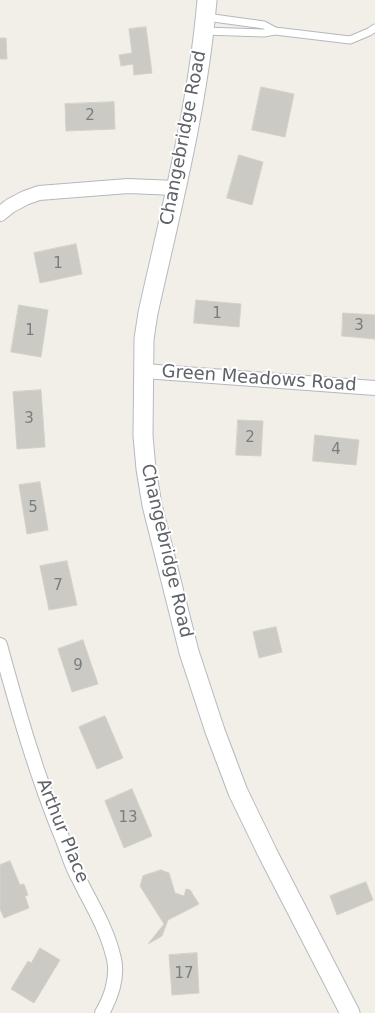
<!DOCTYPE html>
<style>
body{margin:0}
canvas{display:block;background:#f1efe8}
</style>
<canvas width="375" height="1013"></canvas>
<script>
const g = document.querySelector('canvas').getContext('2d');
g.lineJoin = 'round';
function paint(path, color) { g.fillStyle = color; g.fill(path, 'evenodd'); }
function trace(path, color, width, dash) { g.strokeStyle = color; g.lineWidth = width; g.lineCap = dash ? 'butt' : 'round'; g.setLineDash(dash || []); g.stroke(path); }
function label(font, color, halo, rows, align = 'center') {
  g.font = font + ' "DejaVu Sans",sans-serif'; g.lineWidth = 4; g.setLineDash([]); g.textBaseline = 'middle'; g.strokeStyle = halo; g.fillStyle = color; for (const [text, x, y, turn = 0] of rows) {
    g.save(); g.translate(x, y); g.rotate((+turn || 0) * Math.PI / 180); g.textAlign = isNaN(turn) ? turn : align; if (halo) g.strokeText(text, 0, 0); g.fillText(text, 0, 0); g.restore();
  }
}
const building = new Path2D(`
 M 146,27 L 152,73 L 134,75 L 133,64 L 121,66 L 119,55 L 132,53 L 129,29 Z
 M 0,38 L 6,38 L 7,59 L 0,59 Z
 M 261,87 L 294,94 L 285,137 L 252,130 Z
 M 114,102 L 115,129 L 66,131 L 65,104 Z
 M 239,155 L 263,162 L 252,205 L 227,198 Z
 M 76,244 L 82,274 L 40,283 L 34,253 Z
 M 196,300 L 241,304 L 239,327 L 194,323 Z
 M 19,305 L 48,310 L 41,357 L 11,352 Z
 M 343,313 L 375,315 L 375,339 L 342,336 Z
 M 41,390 L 45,447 L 17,449 L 13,392 Z
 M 238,420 L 263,421 L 261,456 L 236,455 Z
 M 315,435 L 359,440 L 356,465 L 313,461 Z
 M 40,482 L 48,530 L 27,534 L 19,485 Z
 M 67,561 L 77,605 L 49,610 L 40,566 Z
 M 276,627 L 282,652 L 259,658 L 253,632 Z
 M 83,640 L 98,684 L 72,692 L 58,649 Z
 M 105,716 L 123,758 L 97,769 L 79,727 Z
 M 132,789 L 152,836 L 124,848 L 105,801 Z
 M 10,861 L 20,885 L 24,884 L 28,895 L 25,896 L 29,908 L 4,918 L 0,909 L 0,865 Z
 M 161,870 L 169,873 L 175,893 L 184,896 L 186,889 L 190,890 L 199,904 L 168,920 L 162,936 L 148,944 L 164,924 L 140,886 L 143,876 Z
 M 366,882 L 373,900 L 337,915 L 330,896 Z
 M 40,948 L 60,960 L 34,1003 L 11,989 L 28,961 L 31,963 Z
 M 197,953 L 199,993 L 172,995 L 169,955 Z`);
paint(building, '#cccac5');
trace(building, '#d6d1c6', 1);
const service = new Path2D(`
 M 206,17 L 264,25 L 275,31
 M 204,31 L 264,33 L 275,31 L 350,40 L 369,32 L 375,28`);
const minor = new Path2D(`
 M 0,214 L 10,206 L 25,198 L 39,193 L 128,186 L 176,188
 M 144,371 L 375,388
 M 0,645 C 18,711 37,777 63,840 C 68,853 72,867 79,879 C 92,906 107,928 114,959 C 118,977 111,998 102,1013`);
const secondary = new Path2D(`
 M 207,0 C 198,106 171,210 148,313 L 144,339 L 143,436 L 146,469 L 152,505 L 189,652 L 215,731 L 238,792 L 268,854 L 350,1013`);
trace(service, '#b5b8bc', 9);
trace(minor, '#b5b8bc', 16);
trace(secondary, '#b6babf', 21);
trace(service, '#fff', 7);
trace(minor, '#fff', 14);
trace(secondary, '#fff', 19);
label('15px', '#7a7d7f', null, [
 ["2",90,116],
 ["1",58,264],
 ["1",217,314],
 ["3",359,326],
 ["1",30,331],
 ["3",29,419],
 ["2",250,438],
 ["4",336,450],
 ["5",33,508],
 ["7",58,586],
 ["9",78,666],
 ["13",128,818],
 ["17",184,974]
]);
label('18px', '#5f6368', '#fff', [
 ["Changebridge Road",184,138,-79],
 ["Green Meadows Road",259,379,4],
 ["Changebridge Road",166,551,77],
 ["Arthur Place",62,831,68]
]);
</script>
